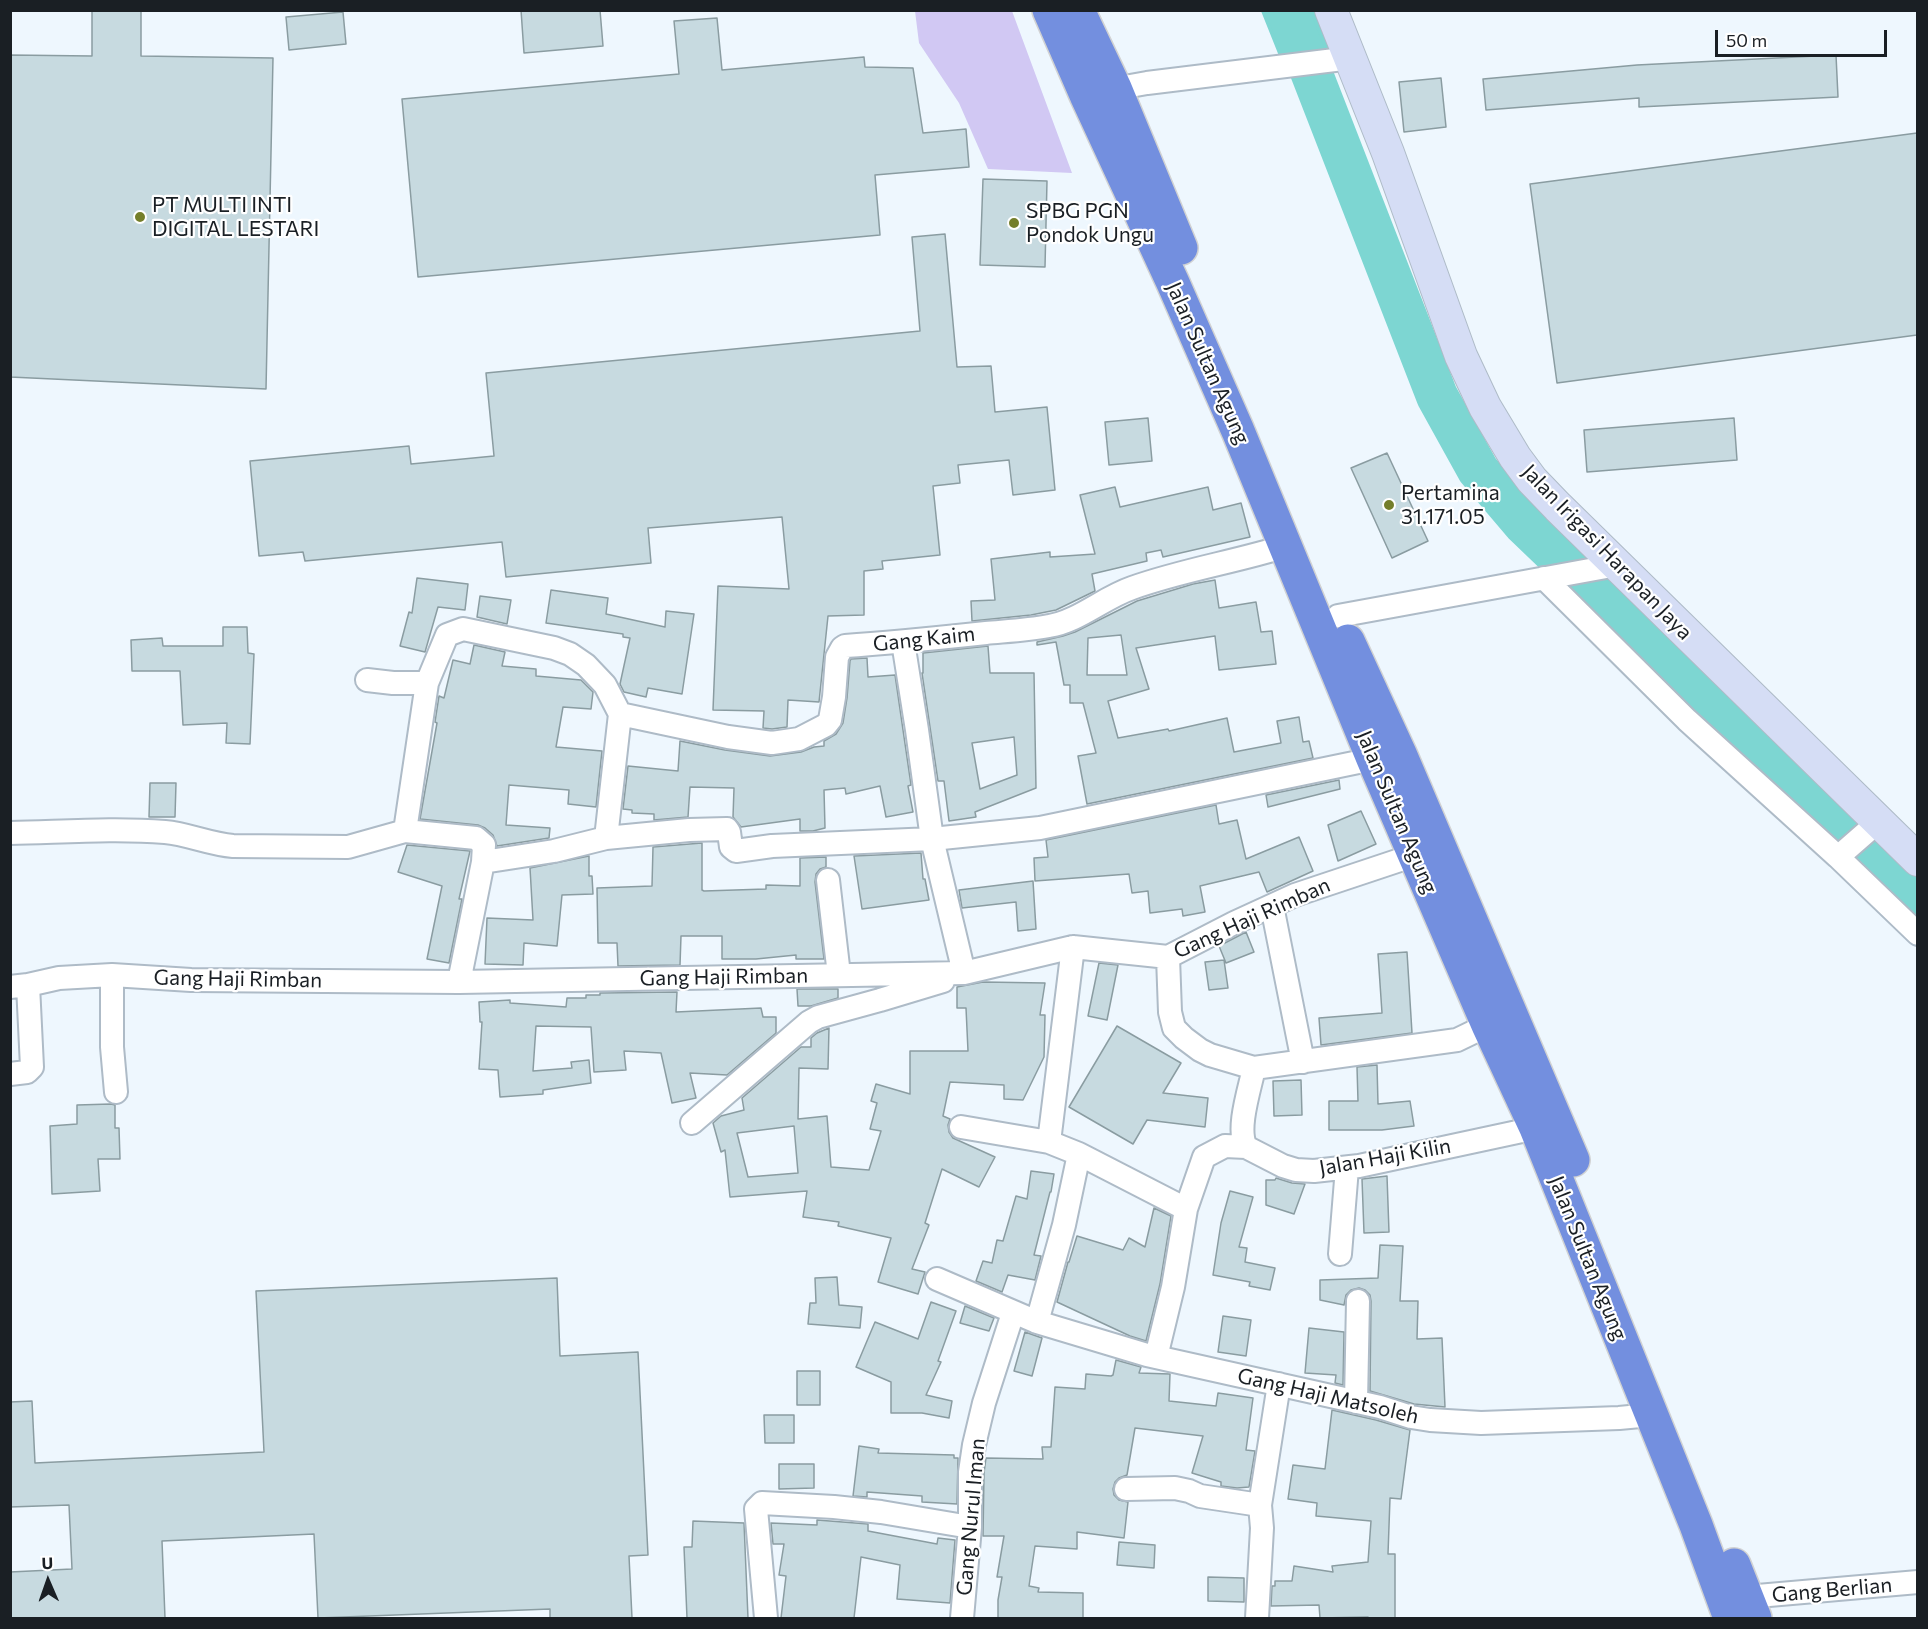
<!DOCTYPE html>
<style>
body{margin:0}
#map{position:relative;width:1928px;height:1629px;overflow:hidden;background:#eef7fe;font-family:Commissioner,sans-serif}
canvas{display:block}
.frame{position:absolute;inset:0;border:12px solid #1a1f24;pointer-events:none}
.north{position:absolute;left:18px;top:1551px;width:60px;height:60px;-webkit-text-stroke:4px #fff;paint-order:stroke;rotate:358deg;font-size:16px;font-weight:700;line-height:24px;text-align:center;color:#1a1f24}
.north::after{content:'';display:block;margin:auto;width:21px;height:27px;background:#1a1f24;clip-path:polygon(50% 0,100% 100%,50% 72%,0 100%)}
.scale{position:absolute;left:1715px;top:30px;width:172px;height:27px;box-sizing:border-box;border:3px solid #1a1f24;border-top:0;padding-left:8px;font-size:18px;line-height:21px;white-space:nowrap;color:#1a1f24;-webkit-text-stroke:4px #fff;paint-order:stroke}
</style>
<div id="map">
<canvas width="1928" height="1629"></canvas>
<div class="frame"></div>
<div class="north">U</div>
<div class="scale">50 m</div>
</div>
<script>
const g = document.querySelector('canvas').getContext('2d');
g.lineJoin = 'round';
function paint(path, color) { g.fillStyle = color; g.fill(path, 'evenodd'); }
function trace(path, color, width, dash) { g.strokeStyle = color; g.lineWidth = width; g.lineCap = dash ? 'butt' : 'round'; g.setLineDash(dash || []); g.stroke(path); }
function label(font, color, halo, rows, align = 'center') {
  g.font = font + ' Commissioner,sans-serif'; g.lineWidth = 4.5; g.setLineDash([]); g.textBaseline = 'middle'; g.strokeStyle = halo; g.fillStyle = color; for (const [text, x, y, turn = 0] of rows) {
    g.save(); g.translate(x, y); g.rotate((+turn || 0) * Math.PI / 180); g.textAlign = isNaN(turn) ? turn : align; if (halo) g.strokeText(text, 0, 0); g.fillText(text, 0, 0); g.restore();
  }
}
paint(new Path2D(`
 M 915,11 L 1012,11 L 1072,173 L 988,169 L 959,103 L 919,43 Z`), '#d1c8f3');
paint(new Path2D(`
 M 1261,11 L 1331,11 L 1351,58 L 1283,66 Z`), '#7dd6d2');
trace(new Path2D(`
 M 1287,10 L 1437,396 L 1478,470 L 1523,523 L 1918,902`), '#7dd6d2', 42);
const building = new Path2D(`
 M 92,10 L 141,10 L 141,56 L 273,58 L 266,389 L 10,377 L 10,55 L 92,56 Z
 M 521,10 L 600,10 L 603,46 L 524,53 Z
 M 343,12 L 346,44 L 289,50 L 286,17 Z
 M 717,18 L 722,70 L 864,57 L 865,67 L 913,68 L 923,133 L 966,129 L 969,167 L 875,175 L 880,235 L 418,277 L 402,99 L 679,74 L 674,21 Z
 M 1836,55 L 1838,97 L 1639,107 L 1639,98 L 1486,110 L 1483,79 L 1637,65 Z
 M 1441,78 L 1446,127 L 1404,132 L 1399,82 Z
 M 1917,133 L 1917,335 L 1557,383 L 1530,184 Z
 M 983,179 L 1047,181 L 1045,267 L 980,265 Z
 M 945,234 L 957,367 L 991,366 L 995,412 L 1047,407 L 1055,490 L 1013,495 L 1009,460 L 958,465 L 960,483 L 933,486 L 940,555 L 882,561 L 883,569 L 864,571 L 864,615 L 828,616 L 819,702 L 788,700 L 787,727 L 772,729 L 763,728 L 764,711 L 713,710 L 718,586 L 789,589 L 782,517 L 648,528 L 651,563 L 506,577 L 502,542 L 305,561 L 303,552 L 259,556 L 250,461 L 409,446 L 411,464 L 494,456 L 486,373 L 920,331 L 912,237 Z
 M 1148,418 L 1152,461 L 1109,465 L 1105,422 Z
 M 1734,418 L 1737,460 L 1587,472 L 1584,430 Z
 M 1387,453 L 1428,541 L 1392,558 L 1351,468 Z
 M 1115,487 L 1120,507 L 1208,487 L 1213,510 L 1241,503 L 1250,537 L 1163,557 L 1161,550 L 1146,553 L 1147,561 L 1092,574 L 1095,591 L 1056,610 L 1031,615 L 972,621 L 971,601 L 995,600 L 991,559 L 1050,552 L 1050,557 L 1095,554 L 1080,495 Z
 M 417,578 L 468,584 L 465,610 L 438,607 L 425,652 L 400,646 L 409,612 L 412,613 Z
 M 1215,580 L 1219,608 L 1256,602 L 1261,632 L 1272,631 L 1276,664 L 1219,670 L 1215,636 L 1136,648 L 1149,689 L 1108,701 L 1118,738 L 1168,729 L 1169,731 L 1227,718 L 1234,752 L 1281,743 L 1277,721 L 1299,717 L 1303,742 L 1309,741 L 1313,758 L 1087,804 L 1078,756 L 1096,753 L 1083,703 L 1070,703 L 1070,685 L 1064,685 L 1056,642 L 1037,645 L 1037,642 L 1063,636 L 1075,632 L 1137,601 L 1193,584 ZM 1121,635 L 1127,675 L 1087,675 L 1088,638 Z
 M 551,590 L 608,598 L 606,614 L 665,627 L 666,611 L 694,614 L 682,694 L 648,688 L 646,697 L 624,692 L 620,684 L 630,638 L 623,637 L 623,634 L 546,623 Z
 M 480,596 L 511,600 L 507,624 L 477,617 Z
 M 223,627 L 247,627 L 248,653 L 254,654 L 250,744 L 226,743 L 227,723 L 183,725 L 180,671 L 132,671 L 131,640 L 162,638 L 163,646 L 223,646 Z
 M 474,645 L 505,652 L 502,666 L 536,669 L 536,676 L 581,680 L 593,692 L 591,709 L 563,707 L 556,747 L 602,751 L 596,807 L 568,804 L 569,790 L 509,785 L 506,825 L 550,828 L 549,838 L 497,846 L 493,835 L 485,828 L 478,825 L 420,819 L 437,723 L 435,722 L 439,696 L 444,698 L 453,660 L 470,664 Z
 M 988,646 L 990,673 L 1034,673 L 1036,788 L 975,812 L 976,817 L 949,821 L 944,781 L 938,781 L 922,673 L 923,673 L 923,653 ZM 1014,737 L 1017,775 L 980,789 L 972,743 Z
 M 867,658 L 868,677 L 895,675 L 911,785 L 908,786 L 913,812 L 886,817 L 880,786 L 846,794 L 845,788 L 824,790 L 825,828 L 813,831 L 800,831 L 800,819 L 741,827 L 733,817 L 734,788 L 690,787 L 688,817 L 654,820 L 654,814 L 632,813 L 632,810 L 623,809 L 628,766 L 678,771 L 680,741 L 725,750 L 770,756 L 801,752 L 814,747 L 824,746 L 824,741 L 836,734 L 843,723 L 847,698 L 850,661 L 851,659 Z
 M 1339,780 L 1340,789 L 1268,807 L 1266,795 Z
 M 150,783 L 176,783 L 175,817 L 149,817 Z
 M 1216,805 L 1219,824 L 1237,820 L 1246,859 L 1299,837 L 1313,871 L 1267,892 L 1259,872 L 1200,886 L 1205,912 L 1183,916 L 1182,909 L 1150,913 L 1148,891 L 1132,893 L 1129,874 L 1035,881 L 1034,858 L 1048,857 L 1046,840 Z
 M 1361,811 L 1376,844 L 1338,861 L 1328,825 Z
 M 702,843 L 702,890 L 704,891 L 766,889 L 766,885 L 800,886 L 800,858 L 826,857 L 826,867 L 820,869 L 816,874 L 815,882 L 824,959 L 796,959 L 796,955 L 756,959 L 722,959 L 722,936 L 681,936 L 680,965 L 618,966 L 617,943 L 598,943 L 597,888 L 652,886 L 653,847 Z
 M 407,845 L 470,851 L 459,899 L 462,899 L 449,963 L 427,959 L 442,886 L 398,872 Z
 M 921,853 L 923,879 L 925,879 L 929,900 L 862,909 L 854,856 Z
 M 589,856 L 589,876 L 592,876 L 593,894 L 562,895 L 557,946 L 524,943 L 523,965 L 485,964 L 487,918 L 533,920 L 530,868 Z
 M 1033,881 L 1036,929 L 1018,931 L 1016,902 L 962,908 L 959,890 Z
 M 1246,932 L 1254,952 L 1226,963 L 1219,946 Z
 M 1407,952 L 1412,1033 L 1321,1045 L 1319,1018 L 1382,1013 L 1378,954 Z
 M 1224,960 L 1228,988 L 1209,990 L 1205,962 Z
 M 1099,963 L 1118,965 L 1107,1020 L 1088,1016 Z
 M 983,982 L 1045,983 L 1040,1015 L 1045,1015 L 1044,1057 L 1023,1100 L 1004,1099 L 1004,1085 L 950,1082 L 943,1116 L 950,1119 L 948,1125 L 949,1132 L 953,1138 L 995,1157 L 979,1187 L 942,1169 L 925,1223 L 929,1225 L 912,1269 L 925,1272 L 918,1294 L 878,1282 L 891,1238 L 838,1226 L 839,1222 L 803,1217 L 807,1191 L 730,1197 L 725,1150 L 721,1152 L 713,1123 L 721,1116 L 744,1110 L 742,1098 L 801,1047 L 811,1047 L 811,1038 L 817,1033 L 829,1028 L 828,1069 L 799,1068 L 798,1119 L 827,1116 L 831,1167 L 869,1170 L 881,1131 L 870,1129 L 877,1103 L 871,1101 L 876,1084 L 910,1094 L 910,1051 L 968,1051 L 966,1008 L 957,1008 L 957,987 ZM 794,1126 L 798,1173 L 748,1177 L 737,1133 Z
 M 797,989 L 838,989 L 838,998 L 811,1006 L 798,1006 Z
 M 677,992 L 676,1012 L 761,1008 L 763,1017 L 776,1017 L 776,1033 L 727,1075 L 690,1073 L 696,1098 L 672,1103 L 661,1053 L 624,1051 L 626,1070 L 594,1072 L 591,1027 L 536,1026 L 533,1071 L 572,1068 L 571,1062 L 589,1060 L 591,1083 L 543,1090 L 543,1094 L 500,1097 L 498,1070 L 479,1069 L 482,1022 L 480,1022 L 479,1002 L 510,1000 L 510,1003 L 566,1007 L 567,998 L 586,998 L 586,995 L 600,995 L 600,993 Z
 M 1117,1026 L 1181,1063 L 1163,1093 L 1208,1098 L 1205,1127 L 1147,1120 L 1133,1144 L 1069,1107 Z
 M 1377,1065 L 1378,1104 L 1410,1101 L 1414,1126 L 1382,1130 L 1329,1130 L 1329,1101 L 1358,1101 L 1357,1067 Z
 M 1301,1080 L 1302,1115 L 1274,1116 L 1273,1081 Z
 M 111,1104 L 115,1105 L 115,1128 L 119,1128 L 120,1159 L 98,1159 L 100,1191 L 52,1194 L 50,1126 L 77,1124 L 77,1105 Z
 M 1031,1171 L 1054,1174 L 1051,1192 L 1050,1192 L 1034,1255 L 1041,1256 L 1035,1280 L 1008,1275 L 1002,1292 L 976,1281 L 983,1261 L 992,1263 L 997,1240 L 1003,1241 L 1016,1196 L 1027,1199 Z
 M 1387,1176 L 1389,1232 L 1364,1233 L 1362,1179 Z
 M 1276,1178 L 1292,1183 L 1305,1184 L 1294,1214 L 1266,1205 L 1266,1180 L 1275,1180 Z
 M 1230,1191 L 1253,1197 L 1239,1247 L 1247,1248 L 1245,1262 L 1275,1268 L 1270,1290 L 1249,1286 L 1250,1282 L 1213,1275 L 1221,1223 Z
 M 1154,1208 L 1171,1216 L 1160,1284 L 1146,1341 L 1130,1336 L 1057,1302 L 1068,1262 L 1069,1262 L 1077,1236 L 1123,1250 L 1129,1238 L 1145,1247 Z
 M 1380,1245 L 1403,1246 L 1400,1301 L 1418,1301 L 1417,1339 L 1442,1338 L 1445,1407 L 1414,1404 L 1370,1391 L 1371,1301 L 1370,1295 L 1365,1290 L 1359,1288 L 1351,1290 L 1346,1295 L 1344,1305 L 1320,1300 L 1320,1280 L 1378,1278 Z
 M 837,1277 L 839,1305 L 862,1307 L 860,1328 L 808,1324 L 810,1303 L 816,1303 L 815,1278 Z
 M 557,1278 L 560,1356 L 638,1352 L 648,1555 L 629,1556 L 632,1618 L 550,1618 L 550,1609 L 318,1618 L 314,1534 L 162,1541 L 165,1618 L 10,1618 L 10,1572 L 72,1569 L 69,1505 L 10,1507 L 10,1402 L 32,1401 L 35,1463 L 264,1452 L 256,1291 Z
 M 931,1302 L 956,1311 L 938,1361 L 941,1362 L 926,1395 L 952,1401 L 949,1418 L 922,1413 L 891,1413 L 891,1382 L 856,1367 L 875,1322 L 918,1339 Z
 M 965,1306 L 994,1318 L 989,1331 L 960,1323 Z
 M 1223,1316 L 1251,1320 L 1246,1356 L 1218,1352 Z
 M 1309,1328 L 1344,1332 L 1343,1385 L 1335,1383 L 1336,1375 L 1305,1373 Z
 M 1025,1332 L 1042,1338 L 1032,1376 L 1014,1371 Z
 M 1116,1360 L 1141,1367 L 1139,1373 L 1170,1374 L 1169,1401 L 1216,1406 L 1218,1393 L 1253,1398 L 1246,1450 L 1255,1451 L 1249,1487 L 1237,1488 L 1221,1486 L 1221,1482 L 1192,1473 L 1203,1436 L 1135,1428 L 1127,1475 L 1119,1478 L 1115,1482 L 1113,1489 L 1114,1495 L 1119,1500 L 1128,1502 L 1124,1538 L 1077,1532 L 1077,1549 L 1035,1546 L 1029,1586 L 1039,1588 L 1038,1592 L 1083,1593 L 1083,1618 L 998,1618 L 998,1600 L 1002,1577 L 997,1577 L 1004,1536 L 983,1536 L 984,1473 L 986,1458 L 1043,1459 L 1042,1447 L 1051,1447 L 1055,1387 L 1085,1389 L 1086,1374 L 1111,1376 L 1113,1375 Z
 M 797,1371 L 820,1371 L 820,1405 L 797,1405 Z
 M 1332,1410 L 1376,1420 L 1410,1430 L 1401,1499 L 1390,1498 L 1388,1554 L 1395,1554 L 1395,1618 L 1368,1618 L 1368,1617 L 1320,1618 L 1319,1605 L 1271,1606 L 1272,1586 L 1275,1586 L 1275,1581 L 1292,1581 L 1294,1566 L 1333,1572 L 1332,1566 L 1368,1562 L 1371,1521 L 1316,1516 L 1317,1503 L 1288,1499 L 1293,1465 L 1325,1469 Z
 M 764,1415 L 794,1415 L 794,1443 L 765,1443 Z
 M 859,1446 L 879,1449 L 878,1453 L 954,1455 L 954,1458 L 958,1458 L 957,1504 L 922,1502 L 922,1496 L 867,1492 L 867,1497 L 853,1496 Z
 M 779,1464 L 814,1464 L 814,1488 L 779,1489 Z
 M 817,1520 L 868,1524 L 868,1531 L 937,1544 L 938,1538 L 955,1540 L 950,1603 L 897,1599 L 900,1565 L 861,1557 L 854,1618 L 781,1618 L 786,1576 L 779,1575 L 784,1544 L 773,1544 L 771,1523 L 817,1525 Z
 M 693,1521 L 744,1523 L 748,1618 L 687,1618 L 684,1547 L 692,1547 Z
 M 1119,1542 L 1155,1545 L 1154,1568 L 1117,1565 Z
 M 1208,1577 L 1244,1578 L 1244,1602 L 1208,1601 Z`);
paint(building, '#c7dae0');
trace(building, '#8a9ca1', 1.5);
const street = new Path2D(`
 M 1102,91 L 1147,83 L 1351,58
 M 1544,578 L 1687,720 L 1838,857 L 1918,934
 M 1338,616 L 1617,565
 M 903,642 L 917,730 L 932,839 L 964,973
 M 367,680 L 393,683 L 427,683
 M 620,714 L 728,737 L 772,743 L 799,739 L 826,725 L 830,720 L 834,697 L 837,657 L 842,648 L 845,646 C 892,643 939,638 986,633 C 1007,631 1028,630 1049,626 C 1079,621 1103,598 1132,588 C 1182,570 1235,562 1286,546
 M 405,831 L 427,683 L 447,635 L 463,629 L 554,648 L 570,654 L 586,665 L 605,685 L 620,714 L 606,838
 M 10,833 C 62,832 114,828 165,832 C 188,834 209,844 233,846 L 348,847 L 405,831 L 476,838 L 484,845 L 483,862 L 459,982
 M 1838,857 L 1878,822
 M 483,862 L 554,851 L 606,838 L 689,830 L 727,829 L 729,832 L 731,847 L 736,851 L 772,846 L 932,839 L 1040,828 L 1373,759
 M 828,880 L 839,975
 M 1272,906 L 1303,1062
 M 1168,957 L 1170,1012 L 1174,1028 L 1184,1038 L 1200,1050 L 1210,1055 L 1254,1068 L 1457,1040 L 1488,1025
 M 112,975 L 112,1047 L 116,1092
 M 10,987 L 28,985 L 59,978 L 112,975 L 191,980 L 459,982 L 964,973 L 1073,947 L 1168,957 L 1234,923 L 1295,895 L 1415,855
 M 1254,1068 C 1250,1088 1236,1129 1246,1147 L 1283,1166 L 1296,1170 L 1314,1171 L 1359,1166 L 1536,1128
 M 10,1074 L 27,1072 L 32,1067 L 28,985
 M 692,1123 L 809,1022 L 818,1017 L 880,1000 L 943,981
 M 961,1127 L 1049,1142 L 1079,1154 L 1064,1225 L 1037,1322
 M 1049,1142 L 1073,947
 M 1079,1154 L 1186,1209
 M 1340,1254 L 1347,1168
 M 937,1279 L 1037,1322 L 1147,1355 L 1380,1407 L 1411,1417 L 1430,1420 L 1481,1423 L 1619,1418 L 1651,1415
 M 1156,1357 L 1173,1287 L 1186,1209 L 1204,1157 L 1225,1146 L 1246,1147
 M 1356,1402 L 1358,1301
 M 1126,1489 L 1175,1488 L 1189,1491 L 1200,1496 L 1260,1505 L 1279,1384
 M 1746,1597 L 1918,1582
 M 766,1618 L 756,1509 L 762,1503 L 834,1507 L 881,1512 L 970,1527
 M 962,1618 L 970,1527 L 970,1472 L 974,1445 L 984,1403 L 1013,1313
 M 1257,1618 L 1262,1528 L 1260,1505`);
const secondary = new Path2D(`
 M 1331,10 L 1388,153 L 1461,356 L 1485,407 L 1515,457 L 1532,480 L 1558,507 L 1918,860`);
const highway = new Path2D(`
 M 1049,10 L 1086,95 L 1173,283 L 1238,431 L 1373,759 L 1488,1025 L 1536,1128 L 1696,1525 L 1730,1618
 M 1078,10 L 1115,88 L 1181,248
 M 1348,641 L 1401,756 L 1573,1160
 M 1734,1565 L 1755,1618`);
trace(street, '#aebbc7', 26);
trace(secondary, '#aebbc7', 34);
trace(highway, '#d1d2d3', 36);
trace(street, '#fff', 22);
trace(secondary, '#d5ddf5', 32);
trace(highway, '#738fdf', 33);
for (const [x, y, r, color] of [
 [140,217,6,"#747e2a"],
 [1014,223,6,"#747e2a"],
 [1389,505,6,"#747e2a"]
]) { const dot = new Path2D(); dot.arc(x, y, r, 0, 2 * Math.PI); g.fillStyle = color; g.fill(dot); trace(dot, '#fff', 2); }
label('21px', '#1a1f24', '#fff', [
 ["PT MULTI INTI",152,205],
 ["DIGITAL LESTARI",152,229],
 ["SPBG PGN",1026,211],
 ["Pondok Ungu",1026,235],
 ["Pertamina",1401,493],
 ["31.171.05",1401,517]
], 'left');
label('21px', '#1a1f24', '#fff', [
 ["Jalan Sultan Agung",1208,363,66],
 ["Jalan Irigasi Harapan Jaya",1607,552,46],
 ["Gang Kaim",924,639,-6],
 ["Jalan Sultan Agung",1397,812,67],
 ["Gang Haji Rimban",1252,918,-24],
 ["Gang Haji Rimban",724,977,-1],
 ["Gang Haji Rimban",238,979,1],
 ["Jalan Haji Kilin",1385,1157,-10],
 ["Jalan Sultan Agung",1588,1258,68],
 ["Gang Haji Matsoleh",1328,1396,13],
 ["Gang Nurul Iman",971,1517,-85],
 ["Gang Berlian",1832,1590,-5]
]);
</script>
